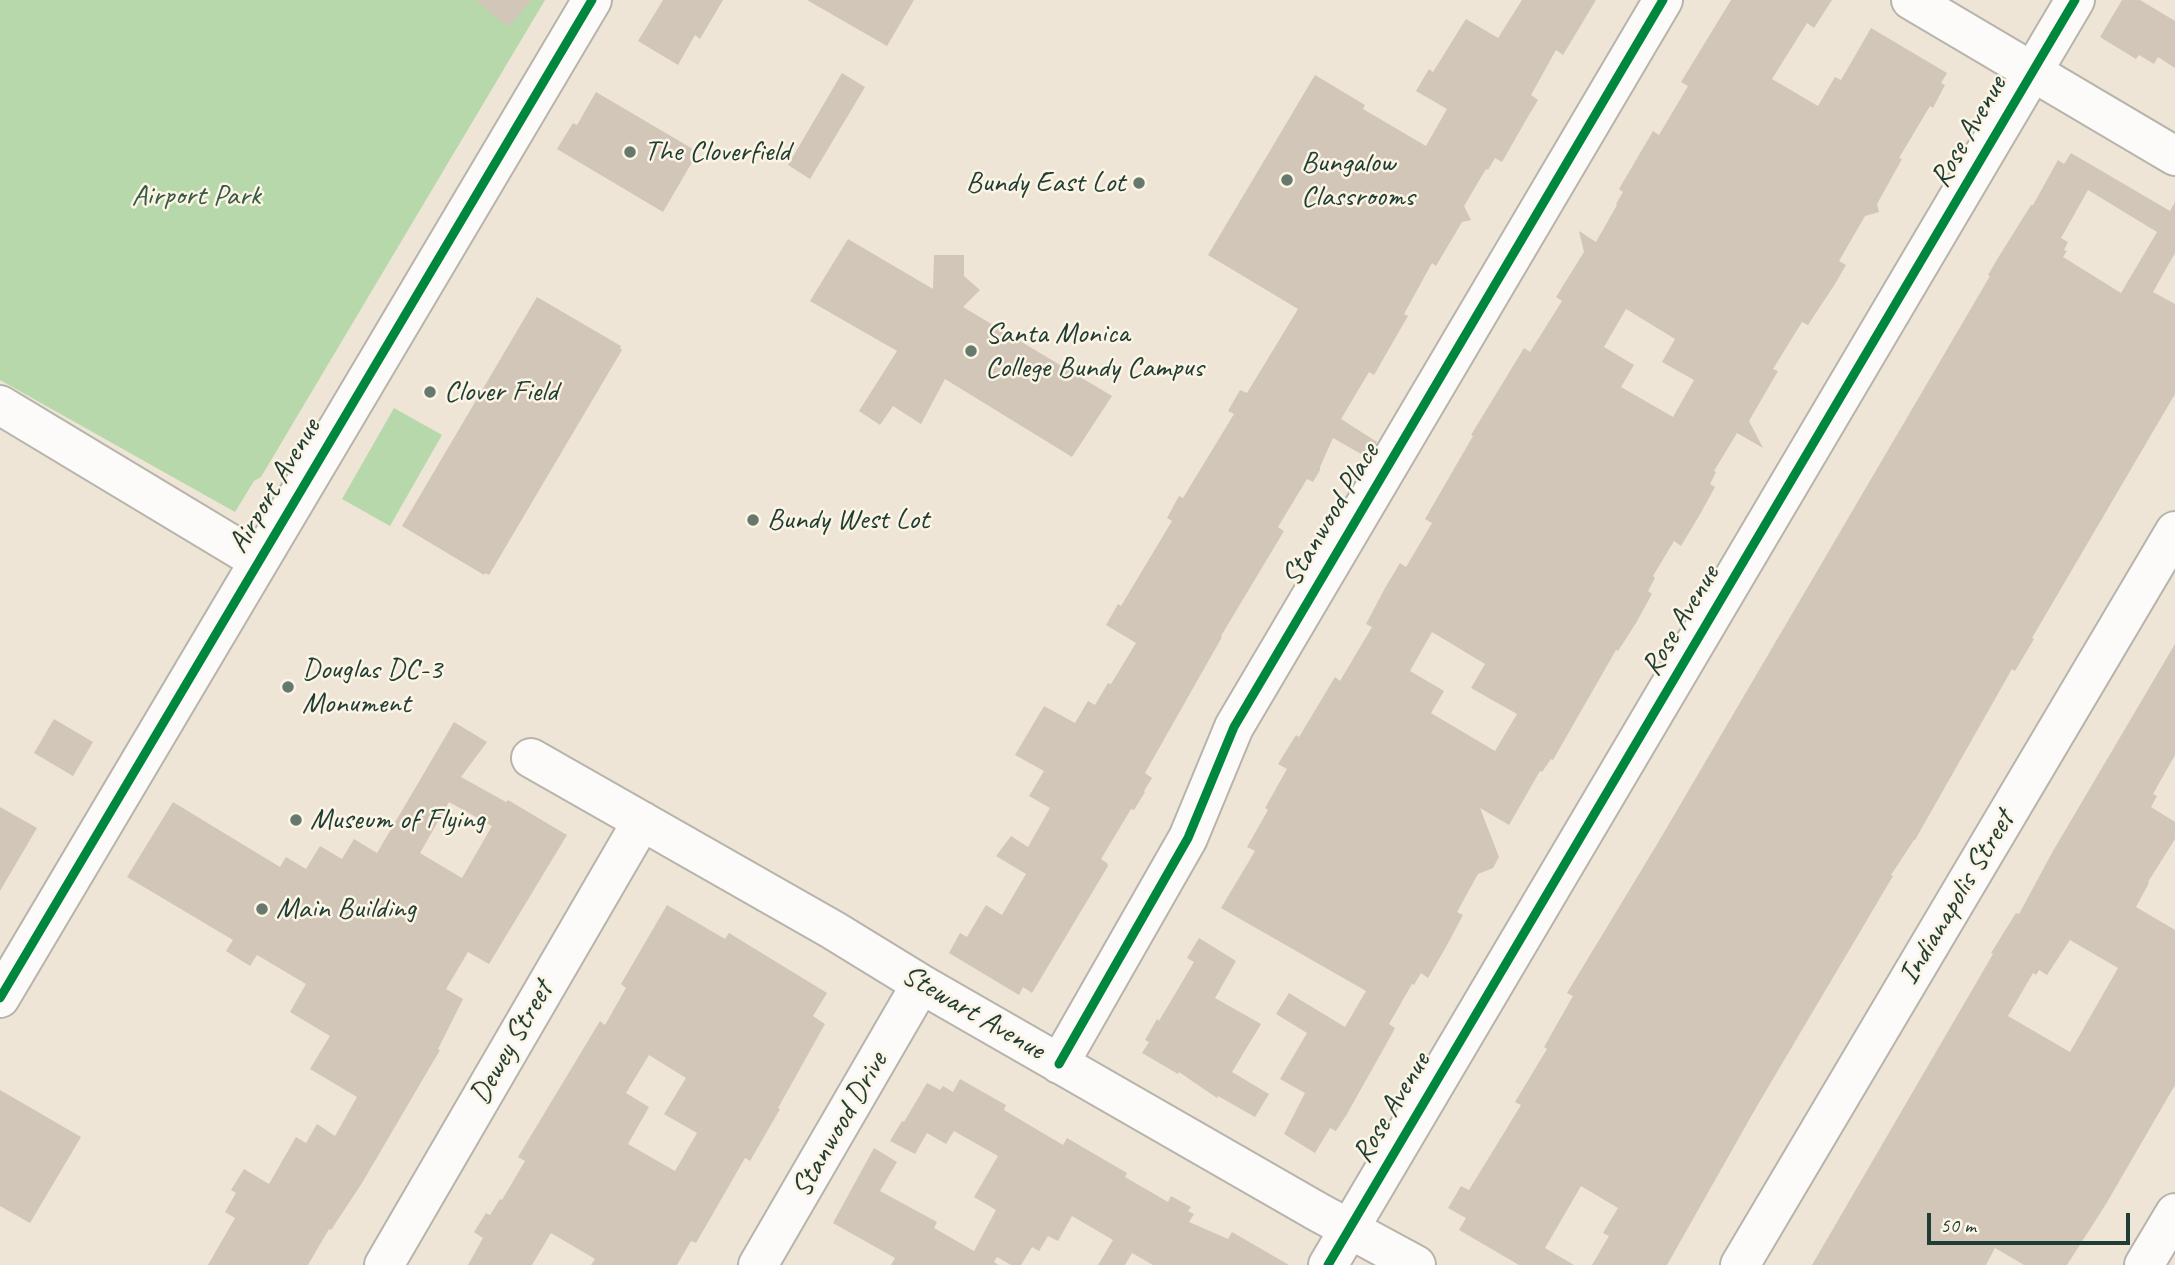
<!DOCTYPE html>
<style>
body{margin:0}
#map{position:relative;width:2175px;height:1265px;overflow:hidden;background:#eee5d7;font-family:Caveat,sans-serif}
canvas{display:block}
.scale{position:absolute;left:1927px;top:1213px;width:203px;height:32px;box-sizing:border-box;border:4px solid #1f3d34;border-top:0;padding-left:9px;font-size:21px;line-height:24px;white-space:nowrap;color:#1f3d34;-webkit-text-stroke:5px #fcf5e5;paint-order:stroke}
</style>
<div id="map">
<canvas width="2175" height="1265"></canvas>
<div class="scale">50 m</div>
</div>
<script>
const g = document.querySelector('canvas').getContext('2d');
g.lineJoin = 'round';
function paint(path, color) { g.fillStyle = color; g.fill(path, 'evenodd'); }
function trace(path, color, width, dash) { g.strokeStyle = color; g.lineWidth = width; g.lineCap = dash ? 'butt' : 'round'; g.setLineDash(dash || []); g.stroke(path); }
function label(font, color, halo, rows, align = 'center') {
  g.font = font + ' Caveat,sans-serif'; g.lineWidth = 5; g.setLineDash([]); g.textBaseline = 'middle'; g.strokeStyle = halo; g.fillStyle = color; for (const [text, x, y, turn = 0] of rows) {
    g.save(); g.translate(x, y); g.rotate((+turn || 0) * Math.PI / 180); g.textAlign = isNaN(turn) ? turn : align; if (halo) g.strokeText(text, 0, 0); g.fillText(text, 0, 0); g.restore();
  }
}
paint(new Path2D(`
 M 0,0 L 545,0 L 261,477 L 254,481 L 235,512 L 0,380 Z
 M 394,408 L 442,435 L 390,526 L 342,499 Z`), '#b7d8aa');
paint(new Path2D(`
 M 476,0 L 532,0 L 508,27 Z
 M 663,0 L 723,0 L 700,39 L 695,35 L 678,65 L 638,41 Z
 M 807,0 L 914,0 L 887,46 Z
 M 1522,0 L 1596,0 L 1563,55 L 1556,50 L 1531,95 L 1538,100 L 1526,120 L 1502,162 L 1495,158 L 1488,170 L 1486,169 L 1464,206 L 1471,220 L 1462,222 L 1436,266 L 1432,263 L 1404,314 L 1408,316 L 1374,375 L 1369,372 L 1341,419 L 1377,442 L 1368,458 L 1333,438 L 1320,467 L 1320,470 L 1313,482 L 1307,479 L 1278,527 L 1284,531 L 1221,636 L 1222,637 L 1145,773 L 1152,778 L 1144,791 L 1145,792 L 1134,810 L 1131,809 L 1101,859 L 1107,863 L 1108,866 L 1032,993 L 1023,987 L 1019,995 L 949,953 L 960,933 L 967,937 L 986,905 L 1002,915 L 1026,874 L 996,856 L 1011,836 L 1028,847 L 1050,808 L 1029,796 L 1044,771 L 1015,755 L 1044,706 L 1075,723 L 1088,701 L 1095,705 L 1108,683 L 1111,684 L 1136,643 L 1106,625 L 1118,604 L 1121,606 L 1172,521 L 1167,518 L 1179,496 L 1183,498 L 1234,414 L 1228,411 L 1240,390 L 1247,393 L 1298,309 L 1208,255 L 1315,75 L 1365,105 L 1363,109 L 1426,146 L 1447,109 L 1416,91 L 1429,69 L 1433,72 L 1466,19 L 1498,38 Z
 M 1731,0 L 1832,0 L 1814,28 L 1807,23 L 1772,79 L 1818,106 L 1835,77 L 1841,80 L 1871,28 L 1947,73 L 1941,83 L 1945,85 L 1933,108 L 1930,106 L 1899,158 L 1902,159 L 1877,204 L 1879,212 L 1865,216 L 1839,261 L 1846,265 L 1835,284 L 1808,325 L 1802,322 L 1773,369 L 1778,371 L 1749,421 L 1763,448 L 1737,433 L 1714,471 L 1716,472 L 1710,484 L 1715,487 L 1699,516 L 1681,546 L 1674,541 L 1653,576 L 1655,578 L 1648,591 L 1652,594 L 1636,623 L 1618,651 L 1616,650 L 1553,760 L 1551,759 L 1542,772 L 1540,771 L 1509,825 L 1480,808 L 1499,857 L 1493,868 L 1478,874 L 1457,912 L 1463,915 L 1446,947 L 1428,978 L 1421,973 L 1414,985 L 1412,984 L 1389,1024 L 1395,1028 L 1393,1032 L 1347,1114 L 1336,1131 L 1330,1128 L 1315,1153 L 1284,1134 L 1305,1093 L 1280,1079 L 1307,1033 L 1276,1014 L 1289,993 L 1345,1027 L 1366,991 L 1221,908 L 1255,851 L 1247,847 L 1268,810 L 1265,808 L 1287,769 L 1278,764 L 1296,735 L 1299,737 L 1335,677 L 1340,681 L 1372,627 L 1366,624 L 1385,588 L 1400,563 L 1406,567 L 1432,523 L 1425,519 L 1473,436 L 1471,435 L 1524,348 L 1530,352 L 1562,301 L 1556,297 L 1584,252 L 1579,231 L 1596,242 L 1617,205 L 1616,204 L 1623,192 L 1619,189 L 1653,131 L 1659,135 L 1688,86 L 1681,82 ZM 1626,309 L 1675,339 L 1662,362 L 1694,380 L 1673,417 L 1621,387 L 1634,365 L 1604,347 ZM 1432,632 L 1485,664 L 1471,688 L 1517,714 L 1495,751 L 1431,713 L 1444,691 L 1410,671 Z
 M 2122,0 L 2140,0 L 2175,21 L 2175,68 L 2158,57 L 2154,64 L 2139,55 L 2136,59 L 2100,37 Z
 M 842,73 L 865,87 L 810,179 L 788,165 Z
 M 596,92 L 698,152 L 663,212 L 557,149 L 573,123 L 577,125 Z
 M 2071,153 L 2170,211 L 2175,202 L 2175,253 L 2153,292 L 2175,304 L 2175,394 L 2032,638 L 2034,639 L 2015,671 L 2012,669 L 1915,840 L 1914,840 L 1891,875 L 1893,876 L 1757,1106 L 1667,1265 L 1592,1265 L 1609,1236 L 1603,1233 L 1618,1208 L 1581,1186 L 1545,1248 L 1574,1265 L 1519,1265 L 1459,1230 L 1466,1218 L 1448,1208 L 1461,1186 L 1469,1190 L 1521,1105 L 1515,1102 L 1547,1049 L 1544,1047 L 1573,996 L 1567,993 L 1656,846 L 1990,276 L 1988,275 L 1998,258 L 2031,205 L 2033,205 L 2058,160 L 2064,164 ZM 2088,190 L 2157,232 L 2121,293 L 2063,257 L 2067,251 L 2064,250 L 2068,242 L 2061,238 Z
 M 848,239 L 933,289 L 934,255 L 964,255 L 964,276 L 980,290 L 963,307 L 1112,396 L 1072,457 L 945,379 L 921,424 L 893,406 L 880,425 L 859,411 L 897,351 L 810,301 Z
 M 537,297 L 621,346 L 620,348 L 622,350 L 489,575 L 485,573 L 484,575 L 402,526 Z
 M 2175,644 L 2175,755 L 2153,794 L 2157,796 L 2151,807 L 2175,822 L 2175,839 L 2148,882 L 2149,883 L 2136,907 L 2175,930 L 2175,1085 L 2106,1204 L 2067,1265 L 2024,1265 L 1995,1248 L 1986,1265 L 1812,1265 L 1993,954 L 1991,953 L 2016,913 L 2019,914 L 2053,851 ZM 2070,940 L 2118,968 L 2070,1052 L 2008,1016 L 2033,973 L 2036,975 L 2039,970 L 2047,975 Z
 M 54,719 L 93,742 L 73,776 L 34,753 Z
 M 454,722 L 487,742 L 461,777 L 506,802 L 508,800 L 567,835 L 489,964 L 468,952 L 446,989 L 463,999 L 438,1049 L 440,1050 L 362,1183 L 331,1230 L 329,1229 L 308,1265 L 208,1265 L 235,1218 L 225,1212 L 236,1193 L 231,1190 L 244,1169 L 269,1184 L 296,1137 L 306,1143 L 317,1124 L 335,1136 L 357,1097 L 310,1069 L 330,1036 L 290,1012 L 306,984 L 257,955 L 250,966 L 226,951 L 233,940 L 127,877 L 173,802 L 280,867 L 286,857 L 306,869 L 320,846 L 342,859 L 354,839 L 377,853 ZM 449,802 L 492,826 L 462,878 L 420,853 Z
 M 0,807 L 37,828 L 0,891 Z
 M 667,905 L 725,939 L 729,933 L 827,993 L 813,1016 L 825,1024 L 778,1108 L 780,1109 L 750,1161 L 745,1158 L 696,1243 L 691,1241 L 677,1265 L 591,1265 L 595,1259 L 551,1233 L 532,1265 L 468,1265 L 483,1238 L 474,1232 L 486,1213 L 490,1215 L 500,1199 L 502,1200 L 525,1161 L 518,1157 L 600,1021 L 605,1025 L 626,988 L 621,984 ZM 649,1055 L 686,1078 L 664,1114 L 697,1133 L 675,1171 L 628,1144 L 649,1107 L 626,1093 Z
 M 1199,938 L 1236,961 L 1215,998 L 1261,1024 L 1232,1072 L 1269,1094 L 1255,1117 L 1218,1096 L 1217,1098 L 1179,1072 L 1178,1074 L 1142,1053 L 1149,1042 L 1145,1040 L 1157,1019 L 1159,1021 L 1194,962 L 1187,958 Z
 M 960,1079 L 1006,1105 L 1004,1110 L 1063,1145 L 1067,1138 L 1127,1173 L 1125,1177 L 1168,1202 L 1171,1196 L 1191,1207 L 1188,1211 L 1194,1214 L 1189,1222 L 1228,1239 L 1232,1232 L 1289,1265 L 1153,1265 L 1132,1253 L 1125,1265 L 1098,1265 L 1113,1240 L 1072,1216 L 1058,1241 L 1048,1236 L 1039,1251 L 1032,1247 L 1021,1265 L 1011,1265 L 997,1257 L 994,1262 L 999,1265 L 891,1265 L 895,1258 L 833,1223 L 874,1148 L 897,1162 L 880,1191 L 937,1222 L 934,1228 L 974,1251 L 996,1210 L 974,1197 L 998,1156 L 954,1131 L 946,1144 L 927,1133 L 915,1154 L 890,1141 L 902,1121 L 904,1122 L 927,1083 L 940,1090 L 943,1086 L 953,1092 Z
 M 0,1090 L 81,1137 L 30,1223 L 0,1206 Z`), '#d1c6b8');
const minor = new Path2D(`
 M 1911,0 L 2175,156
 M 0,405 L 259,561
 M 531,758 L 833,930 L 921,984 L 1318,1212 L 1416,1265
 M 0,998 L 592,0
 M 1059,1064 L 1188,838 L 1234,727 L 1663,0
 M 384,1265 L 642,821
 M 758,1265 L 921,984
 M 1328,1265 L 2075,0
 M 1740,1265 L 2175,531
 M 2144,1265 L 2175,1213`);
trace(minor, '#b7b4ab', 42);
trace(minor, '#fcfbf9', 38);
trace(new Path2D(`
 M 0,998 L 592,0
 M 1059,1064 L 1188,838 L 1234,727 L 1663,0
 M 1328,1265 L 2075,0`), '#00873e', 9);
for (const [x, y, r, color] of [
 [630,152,7,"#67786d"],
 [1287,180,7,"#67786d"],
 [1139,183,7,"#67786d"],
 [971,351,7,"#67786d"],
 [430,392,7,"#67786d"],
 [753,520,7,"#67786d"],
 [288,687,7,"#67786d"],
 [296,820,7,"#67786d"],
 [262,909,7,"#67786d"]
]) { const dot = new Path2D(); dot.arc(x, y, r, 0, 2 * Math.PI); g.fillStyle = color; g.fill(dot); trace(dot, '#fcf5e5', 2.5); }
label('30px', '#1f3d34', '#fcf5e5', [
 ["Rose Avenue",1969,132,-60],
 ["Airport Avenue",275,486,-59],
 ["Stanwood Place",1331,515,-59],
 ["Rose Avenue",1681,621,-59],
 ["Indianapolis Street",1957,898,-59],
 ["Stewart Avenue",973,1013,30],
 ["Dewey Street",512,1043,-60],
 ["Rose Avenue",1392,1108,-59],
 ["Stanwood Drive",840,1125,-60]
]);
label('30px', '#1f3d34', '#fcf5e5', [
 ["The Cloverfield",644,152],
 ["Bungalow",1301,163],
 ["Classrooms",1301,197],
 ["Bundy East Lot",1125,183,"right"],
 ["Santa Monica",985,334],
 ["College Bundy Campus",985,368],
 ["Clover Field",444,392],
 ["Bundy West Lot",767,520],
 ["Douglas DC-3",302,670],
 ["Monument",302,704],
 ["Museum of Flying",310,820],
 ["Main Building",276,909]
], 'left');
label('30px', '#345a44', '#fcf5e5', [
 ["Airport Park",196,196]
]);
</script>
